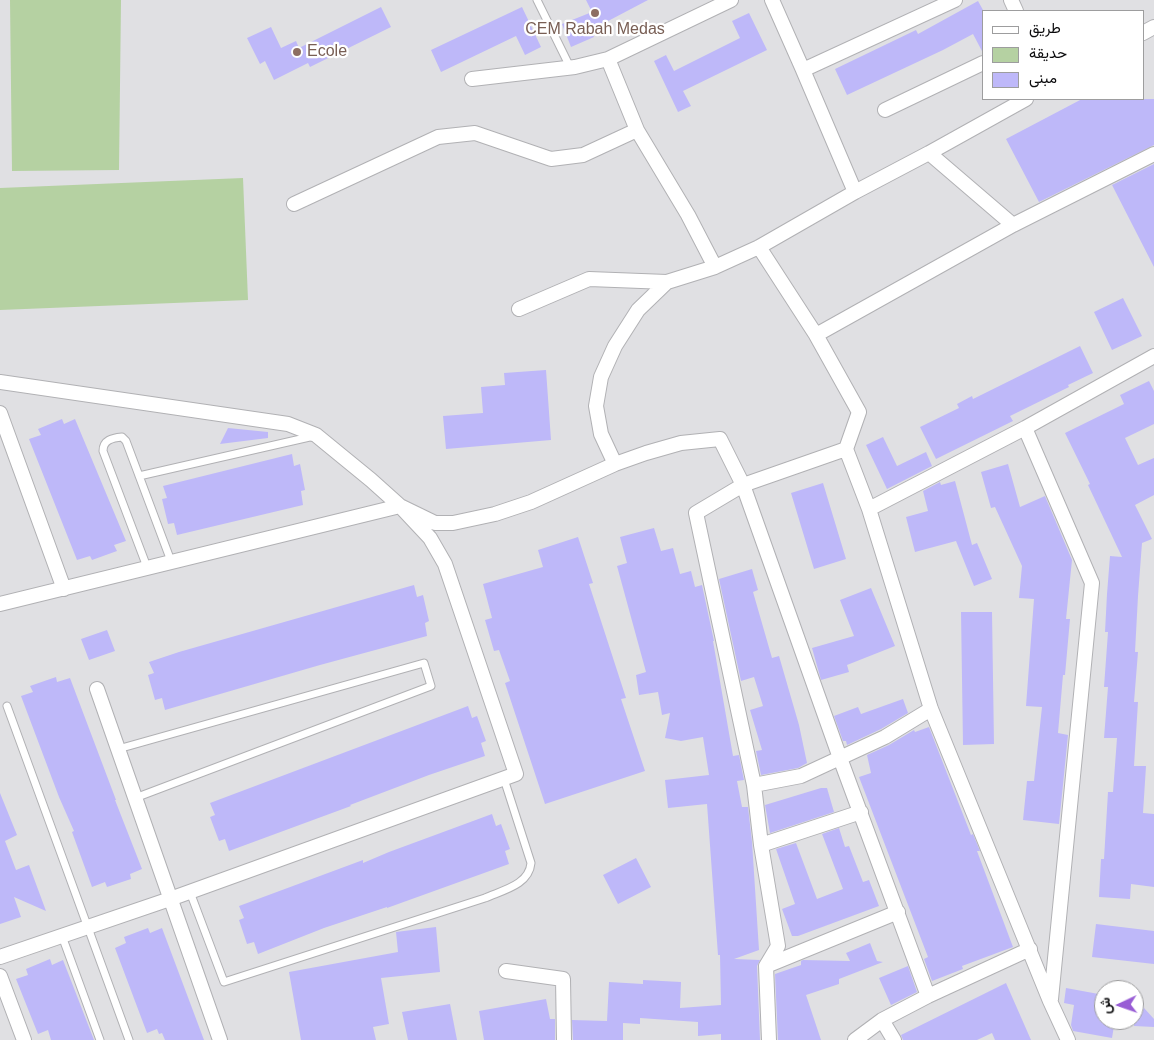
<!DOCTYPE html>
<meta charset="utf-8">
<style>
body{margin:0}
#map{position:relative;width:1154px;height:1040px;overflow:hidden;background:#e0e0e3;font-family:Helvetica,Vazirmatn,sans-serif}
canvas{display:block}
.legend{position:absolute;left:982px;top:10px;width:162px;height:90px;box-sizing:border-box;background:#fff;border:1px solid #9d9d9e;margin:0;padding:6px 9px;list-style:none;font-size:15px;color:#0b0b0d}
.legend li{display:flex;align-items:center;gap:10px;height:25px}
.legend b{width:25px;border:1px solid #9d9d9e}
.north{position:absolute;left:1094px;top:980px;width:50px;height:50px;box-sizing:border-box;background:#fff;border:1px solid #9d9d9e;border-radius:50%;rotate:267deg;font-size:14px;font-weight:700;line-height:20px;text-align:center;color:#0b0b0d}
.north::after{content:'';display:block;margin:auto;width:18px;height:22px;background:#985dd5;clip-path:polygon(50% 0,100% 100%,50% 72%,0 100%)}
</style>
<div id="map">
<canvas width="1154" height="1040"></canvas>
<ul class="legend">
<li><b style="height:6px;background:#fff"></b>طريق</li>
<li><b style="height:14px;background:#b5d1a2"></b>حديقة</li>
<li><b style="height:14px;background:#beb8f9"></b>مبنى</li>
</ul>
<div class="north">ش</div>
</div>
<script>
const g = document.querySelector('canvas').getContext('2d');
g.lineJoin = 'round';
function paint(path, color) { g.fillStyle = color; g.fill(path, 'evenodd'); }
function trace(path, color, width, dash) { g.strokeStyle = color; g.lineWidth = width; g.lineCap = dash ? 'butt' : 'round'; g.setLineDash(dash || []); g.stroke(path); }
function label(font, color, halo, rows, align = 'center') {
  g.font = font + ' Helvetica,sans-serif'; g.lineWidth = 4.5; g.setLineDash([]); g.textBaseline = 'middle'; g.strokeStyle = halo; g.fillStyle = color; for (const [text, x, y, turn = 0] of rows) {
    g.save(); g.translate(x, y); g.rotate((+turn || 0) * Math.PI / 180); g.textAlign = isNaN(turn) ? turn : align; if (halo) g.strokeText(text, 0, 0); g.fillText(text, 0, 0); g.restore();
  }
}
paint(new Path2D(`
 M 10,0 L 121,0 L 119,170 L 12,171 Z
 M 243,178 L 248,300 L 0,310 L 0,188 Z`), '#b5d1a2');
paint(new Path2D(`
 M 586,0 L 648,0 L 591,30 L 594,37 L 571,47 L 562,24 L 592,12 Z
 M 978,1 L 983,10 L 983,53 L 973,34 L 943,50 L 847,95 L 835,69 L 916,30 L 918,34 Z
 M 381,7 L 391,27 L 310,67 L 308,63 L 274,80 L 265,61 L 260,64 L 247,38 L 271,27 L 281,48 L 296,41 L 299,48 Z
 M 522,7 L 541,47 L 525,55 L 516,36 L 441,72 L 431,50 Z
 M 749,13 L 767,50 L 683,91 L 691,106 L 678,112 L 654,61 L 666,55 L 674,71 L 740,38 L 732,21 Z
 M 1082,99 L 1154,99 L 1154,145 L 1039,202 L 1006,139 Z
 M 1154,164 L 1154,267 L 1112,185 Z
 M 1123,298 L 1142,336 L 1112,350 L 1094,312 Z
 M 1080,346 L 1093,373 L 1068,385 L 1069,387 L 1010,416 L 1013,421 L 936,459 L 920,427 L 959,408 L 957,404 L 972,396 L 973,399 Z
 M 546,370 L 551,440 L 446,449 L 443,416 L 483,413 L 481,387 L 505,385 L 504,373 Z
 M 1149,381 L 1154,391 L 1154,424 L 1125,438 L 1138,465 L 1154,458 L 1154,495 L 1135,505 L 1152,539 L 1142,543 L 1138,596 L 1135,652 L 1138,652 L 1134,702 L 1138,702 L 1134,766 L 1146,766 L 1143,813 L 1154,814 L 1154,887 L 1131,884 L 1130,899 L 1099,897 L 1101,859 L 1104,859 L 1108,792 L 1113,792 L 1117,738 L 1104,738 L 1108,687 L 1104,687 L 1108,632 L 1105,632 L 1107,594 L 1110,556 L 1122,557 L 1088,485 L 1090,484 L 1065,433 L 1124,404 L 1120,395 Z
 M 62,419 L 64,424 L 75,419 L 126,541 L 114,545 L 117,551 L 92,560 L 90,556 L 77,560 L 29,439 L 41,435 L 38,429 Z
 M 228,428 L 268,432 L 268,438 L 220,444 Z
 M 883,437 L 897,466 L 926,452 L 932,466 L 887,489 L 866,445 Z
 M 292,454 L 294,466 L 300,464 L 305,490 L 301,491 L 303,505 L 177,535 L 174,523 L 168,524 L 162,499 L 167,498 L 163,486 Z
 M 1008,464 L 1020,507 L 1045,496 L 1072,560 L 1066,619 L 1070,619 L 1065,675 L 1063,675 L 1058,733 L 1068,735 L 1059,824 L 1023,820 L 1027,781 L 1034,781 L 1042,707 L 1026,706 L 1034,599 L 1019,598 L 1022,566 L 995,507 L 991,508 L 981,472 Z
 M 955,481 L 972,545 L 977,543 L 992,579 L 974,586 L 956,541 L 915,552 L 906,517 L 928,511 L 923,491 L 940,482 L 941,485 Z
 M 823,483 L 846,559 L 814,569 L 791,493 Z
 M 654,528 L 661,551 L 673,548 L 680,574 L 691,571 L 695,587 L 702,585 L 714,641 L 713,641 L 733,756 L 739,755 L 744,780 L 737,781 L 742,807 L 748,807 L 752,842 L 759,950 L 734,959 L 760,960 L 757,966 L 760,1040 L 721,1040 L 721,1034 L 698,1036 L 698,1022 L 640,1018 L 640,1024 L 623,1023 L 623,1040 L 573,1040 L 572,1020 L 607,1021 L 609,982 L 643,984 L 643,980 L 681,982 L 680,1008 L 721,1005 L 720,955 L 718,955 L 707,804 L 668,808 L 665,780 L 709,775 L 703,737 L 681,741 L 665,738 L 670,713 L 662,715 L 658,692 L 639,695 L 636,675 L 646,672 L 617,566 L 627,563 L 620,537 Z
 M 578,537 L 593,583 L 589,584 L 626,698 L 621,699 L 645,771 L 545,804 L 505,683 L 510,681 L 499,650 L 494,651 L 485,620 L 492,618 L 483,584 L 543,567 L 538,550 Z
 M 752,569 L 758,590 L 753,592 L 772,658 L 779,656 L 799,725 L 807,763 L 798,768 L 761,775 L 756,751 L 762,750 L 750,710 L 763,706 L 754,677 L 741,681 L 719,579 Z
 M 414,585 L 417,597 L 423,595 L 429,621 L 425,623 L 427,636 L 320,665 L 165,710 L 162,698 L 155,700 L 148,675 L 154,673 L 149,662 L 179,652 Z
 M 871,588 L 895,646 L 847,665 L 849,672 L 821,680 L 812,648 L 854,636 L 840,600 Z
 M 961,612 L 992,612 L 994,744 L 963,745 Z
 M 107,630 L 115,651 L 89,660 L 81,639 Z
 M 56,677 L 57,682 L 70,678 L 116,800 L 115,800 L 142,869 L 130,874 L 131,879 L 107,887 L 105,882 L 92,887 L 72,832 L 74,831 L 59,797 L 21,696 L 33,692 L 30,686 Z
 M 903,699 L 908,713 L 881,729 L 847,745 L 846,741 L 843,741 L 834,716 L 858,707 L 861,714 Z
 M 468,706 L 472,718 L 477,716 L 486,741 L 481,743 L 485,756 L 429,775 L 350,805 L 351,806 L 229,851 L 225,839 L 219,841 L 210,817 L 215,815 L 210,803 Z
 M 929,727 L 971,835 L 973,834 L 980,851 L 977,851 L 1013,947 L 962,966 L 963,969 L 932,981 L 924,959 L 928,957 L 859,777 L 871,773 L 867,755 L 889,745 L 914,730 L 915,732 Z
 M 821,788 L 827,788 L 834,812 L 770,833 L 765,805 Z
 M 0,793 L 17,835 L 5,841 L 16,870 L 29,865 L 46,911 L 14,897 L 21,917 L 0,924 Z
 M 492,814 L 496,826 L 501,824 L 510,849 L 505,851 L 509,864 L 387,908 L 387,907 L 324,928 L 258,954 L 254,942 L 247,944 L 239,920 L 244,918 L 239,906 L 363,860 L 363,863 L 389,852 Z
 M 839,828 L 845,847 L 849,846 L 863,882 L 869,880 L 879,906 L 798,936 L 792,936 L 782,909 L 795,904 L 776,849 L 796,843 L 817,899 L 843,889 L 822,834 Z
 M 636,858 L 651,887 L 618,904 L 603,875 Z
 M 1096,924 L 1154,931 L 1154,964 L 1092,957 Z
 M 436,927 L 440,972 L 381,978 L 389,1024 L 373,1027 L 376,1040 L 301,1040 L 289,972 L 398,952 L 396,932 Z
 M 148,928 L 150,933 L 162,928 L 204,1040 L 165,1040 L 162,1033 L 159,1034 L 157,1029 L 147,1033 L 115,948 L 126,943 L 124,937 Z
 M 870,943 L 877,961 L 883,962 L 839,979 L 839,984 L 806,995 L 821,1040 L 778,1040 L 775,974 L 801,965 L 801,961 L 803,960 L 850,961 L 846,953 Z
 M 50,959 L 52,965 L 63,960 L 94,1040 L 51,1040 L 48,1030 L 38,1034 L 16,979 L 28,975 L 26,969 Z
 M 908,966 L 917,992 L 891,1005 L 879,978 Z
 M 1006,983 L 1031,1040 L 995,1040 L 992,1033 L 977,1040 L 903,1040 L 901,1035 Z
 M 1066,988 L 1104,995 L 1104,1020 L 1115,1020 L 1112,1038 L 1073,1031 L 1071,1025 L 1074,1005 L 1064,1003 Z
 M 1134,997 L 1154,1019 L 1154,1027 L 1134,1026 Z
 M 546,999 L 550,1019 L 555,1019 L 555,1040 L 484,1040 L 479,1011 Z
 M 450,1004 L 457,1040 L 408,1040 L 402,1012 Z`), '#beb8f9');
const lane = new Path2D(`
 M 537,0 L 570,67
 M 139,476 L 314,436
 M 147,567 L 103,451 C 103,440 112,438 122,437 L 126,441 L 171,561
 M 7,706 L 129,1040
 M 118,749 L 424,663 L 431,686 L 135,798
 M 190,892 L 224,982 L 485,898 C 503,890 529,885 531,863 L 504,779
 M 62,936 L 100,1040`);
const street = new Path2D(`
 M 772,0 L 803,70
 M 1011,0 L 1016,11
 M 1143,33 L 1154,27
 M 472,79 L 575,67 L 608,59
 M 885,110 L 983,63
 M 637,130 L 608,59 L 731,0
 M 929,153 L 1013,225
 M 855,192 L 803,70 L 955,0
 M 294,204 L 438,137 L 475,133 L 551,159 L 583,155 L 637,130 L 688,215 L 715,267
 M 759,247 L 816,335 L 859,412 L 846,449 L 869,509 L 931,709 L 1050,1001 L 1068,1040
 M 519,309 L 589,279 L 667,282 L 715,267 L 759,247 L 855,192 L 929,153 L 1026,99
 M 816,335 L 1013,225 L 1154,154
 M 0,382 L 288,424 L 316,435 L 371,480 L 400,506 L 430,538 L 445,564 L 516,774 L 170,899 L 0,957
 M 0,413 L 64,589
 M 1025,428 L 1092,583 L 1051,999
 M 615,464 L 601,434 L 596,406 L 601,377 L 615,346 L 638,310 L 667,282
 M 869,509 L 1025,428 L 1154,356
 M 0,604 L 400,506 L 435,523 L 453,523 L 495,514 L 531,502 L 615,464 L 646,453 L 681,443 L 720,439 L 743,485 L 840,758 L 928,996
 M 97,689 L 220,1040
 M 754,785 L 696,513 L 743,485 L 846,449
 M 761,845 L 861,812
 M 766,966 L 898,912
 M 506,971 L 563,979 L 564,1040
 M 0,976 L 24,1040
 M 882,1020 L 894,1040
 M 769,1040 L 766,966 L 778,946 L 761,845 L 754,785 L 801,776 L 885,737 L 931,709
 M 855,1040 L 882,1020 L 928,996 L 1030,949`);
trace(lane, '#b1b1b4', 9);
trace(street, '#b1b1b4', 16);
trace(lane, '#fff', 7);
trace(street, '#fff', 14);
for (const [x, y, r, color] of [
 [595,13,5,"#8d6e63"],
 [297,52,5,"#8d6e63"]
]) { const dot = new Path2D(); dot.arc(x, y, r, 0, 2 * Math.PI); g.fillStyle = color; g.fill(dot); trace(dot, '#fff', 2); }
label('16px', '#785e54', '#fff', [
 ["CEM Rabah Medas",595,30],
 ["Ecole",307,52,"left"]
]);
</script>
